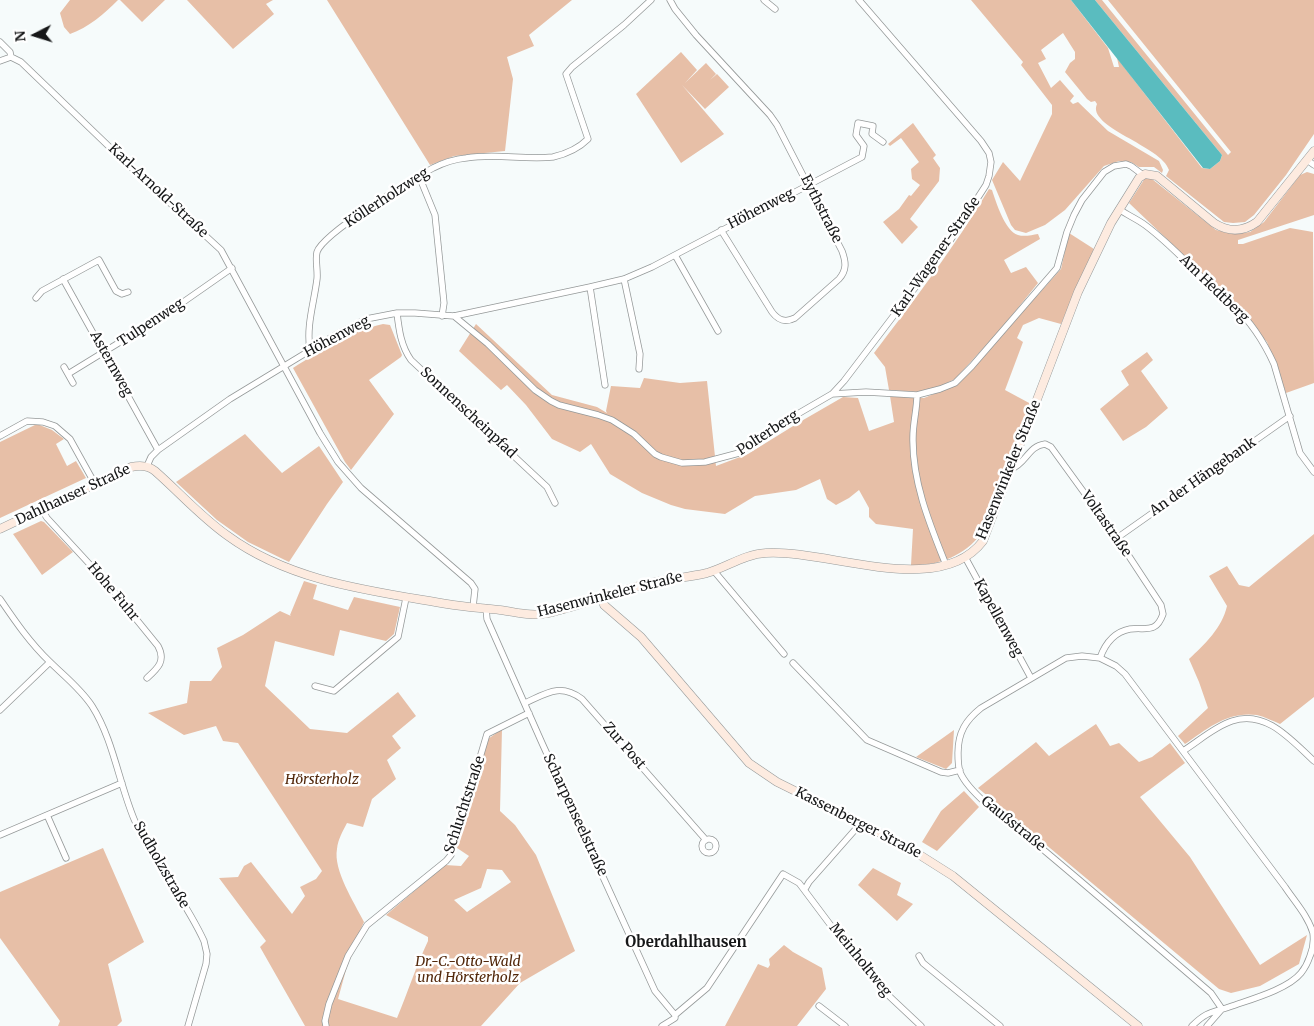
<!DOCTYPE html>
<meta charset="utf-8">
<style>
body{margin:0}
#map{position:relative;width:1314px;height:1026px;overflow:hidden;background:#f6fbfb;font-family:Merriweather,serif}
canvas{display:block}
.north{position:absolute;left:10px;top:10px;width:50px;height:50px;-webkit-text-stroke:4px #fff;paint-order:stroke;rotate:265deg;font-size:14px;font-weight:700;line-height:20px;text-align:center;color:#161718}
.north::after{content:'';display:block;margin:auto;width:18px;height:22px;background:#161718;clip-path:polygon(50% 0,100% 100%,50% 72%,0 100%)}
</style>
<div id="map">
<canvas width="1314" height="1026"></canvas>
<div class="north">N</div>
</div>
<script>
const g = document.querySelector('canvas').getContext('2d');
g.lineJoin = 'round';
function paint(path, color) { g.fillStyle = color; g.fill(path, 'evenodd'); }
function trace(path, color, width, dash) { g.strokeStyle = color; g.lineWidth = width; g.lineCap = dash ? 'butt' : 'round'; g.setLineDash(dash || []); g.stroke(path); }
function label(font, color, halo, rows, align = 'center') {
  g.font = font + ' Merriweather,serif'; g.lineWidth = 5; g.setLineDash([]); g.textBaseline = 'middle'; g.strokeStyle = halo; g.fillStyle = color; for (const [text, x, y, turn = 0] of rows) {
    g.save(); g.translate(x, y); g.rotate((+turn || 0) * Math.PI / 180); g.textAlign = isNaN(turn) ? turn : align; if (halo) g.strokeText(text, 0, 0); g.fillText(text, 0, 0); g.restore();
  }
}
paint(new Path2D(`
 M 70,0 L 118,0 C 105,13 88,28 70,34 L 64,27 L 60,13 Z
 M 120,0 L 165,0 L 142,22 Z
 M 187,0 L 273,0 L 266,4 L 274,14 L 233,49 Z
 M 327,0 L 572,0 L 529,35 L 534,46 L 507,57 L 513,79 L 505,151 L 454,156 L 430,165 Z
 M 971,0 L 1071,0 L 1108,48 L 1114,67 L 1119,67 L 1117,58 L 1202,168 L 1210,169 L 1220,161 L 1222,155 L 1095,0 L 1102,0 L 1228,155 L 1231,152 L 1108,0 L 1314,0 L 1314,134 L 1286,175 L 1254,215 L 1245,222 L 1233,223 L 1224,222 L 1166,176 L 1169,170 C 1162,146 1086,127 1097,104 L 1095,101 L 1091,102 L 1087,99 L 1065,72 L 1070,63 L 1075,59 L 1075,52 L 1063,33 L 1041,50 L 1046,59 L 1038,63 L 1051,88 L 1060,80 L 1074,96 L 1070,101 L 1073,104 L 1078,102 L 1108,131 L 1159,161 L 1163,170 L 1162,173 L 1154,167 L 1139,167 L 1131,162 L 1119,161 L 1104,166 L 1065,210 L 1045,225 L 1026,233 L 1015,230 L 1011,225 L 992,180 L 1003,162 L 1020,181 L 1052,114 L 1052,105 L 1021,65 L 1023,62 Z
 M 681,52 L 697,70 L 685,83 L 706,63 L 716,74 L 710,80 L 717,74 L 729,87 L 705,109 L 682,85 L 724,134 L 681,163 L 636,94 Z
 M 913,123 L 936,155 L 933,158 L 940,168 L 939,181 L 910,219 L 918,227 L 902,244 L 883,222 L 899,209 L 909,195 L 911,196 L 920,185 L 912,179 L 911,169 L 919,162 L 901,138 L 890,146 L 888,144 Z
 M 1307,172 L 1314,174 L 1314,215 L 1238,240 L 1238,244 L 1243,244 L 1290,228 L 1313,232 L 1314,383 L 1286,393 L 1267,342 L 1191,262 L 1129,203 L 1147,175 L 1216,230 L 1234,234 L 1250,232 L 1264,222 L 1300,175 Z
 M 989,189 L 992,190 C 996,202 1005,231 1018,235 C 1024,237 1032,235 1038,234 L 1040,239 L 1004,260 L 1011,273 L 1026,267 L 1038,283 L 1001,329 L 955,379 L 934,389 L 919,392 L 889,390 L 885,367 L 874,353 C 915,299 954,248 989,189 Z
 M 1069,233 L 1094,249 L 1061,324 L 1039,318 L 1023,325 L 1017,338 L 1023,342 L 1005,390 L 1031,404 L 981,534 C 964,556 938,566 911,565 L 913,529 L 876,524 L 869,517 L 869,508 L 859,490 L 849,498 L 836,505 L 827,499 L 820,479 L 796,490 L 755,496 L 725,514 L 685,509 L 671,505 L 642,493 L 610,474 L 591,444 L 580,452 L 552,439 L 526,405 L 507,385 L 501,390 L 459,351 L 476,324 L 552,395 L 597,407 L 607,413 L 606,411 L 611,386 L 640,388 L 644,378 L 680,383 L 707,381 L 716,466 L 748,454 L 798,423 L 843,397 L 858,398 L 869,431 L 894,422 L 890,396 L 924,398 L 958,384 L 1061,269 Z
 M 383,324 L 390,325 L 402,355 L 401,357 L 369,380 L 394,414 L 351,470 L 345,462 L 293,368 C 322,350 350,331 383,324 Z
 M 1147,352 L 1153,360 L 1141,371 L 1168,408 L 1146,427 L 1123,441 L 1100,409 L 1129,385 L 1121,371 Z
 M 37,424 L 52,430 L 64,439 L 56,444 L 67,466 L 76,461 L 86,478 L 0,518 L 0,442 Z
 M 245,434 L 282,473 L 319,446 L 343,482 L 327,504 L 289,562 L 248,542 L 217,520 L 176,482 Z
 M 41,521 L 44,522 L 73,552 L 42,575 L 13,534 Z
 M 1314,534 L 1314,697 L 1280,724 C 1273,721 1265,717 1257,715 C 1228,711 1208,728 1185,744 L 1178,736 L 1208,708 L 1199,682 L 1189,659 C 1205,644 1222,628 1227,606 L 1209,576 L 1227,566 L 1239,585 L 1249,587 Z
 M 304,581 L 317,585 L 313,599 L 348,610 L 354,597 L 400,607 L 394,634 L 386,641 L 340,630 L 334,656 L 275,641 L 265,686 L 310,729 L 347,733 L 398,692 L 416,716 L 392,736 L 401,748 L 387,760 L 396,779 L 372,799 L 363,827 L 347,823 C 343,831 338,839 337,849 C 333,870 354,902 364,922 L 352,948 L 338,999 L 397,1018 C 408,992 416,966 428,941 L 428,937 L 386,915 L 445,865 L 461,866 L 469,856 L 457,848 L 488,739 L 502,729 L 500,811 L 515,825 L 536,855 L 575,951 L 520,983 L 481,1026 L 305,1026 L 260,947 L 266,941 L 219,878 L 238,877 L 244,866 L 251,862 L 292,914 L 305,896 L 300,887 L 316,879 L 322,871 L 238,743 L 223,741 L 216,726 L 184,735 L 148,713 L 187,703 L 190,681 L 211,681 L 222,667 L 217,648 L 243,635 L 280,611 L 291,616 L 290,615 ZM 487,869 L 502,870 L 511,882 L 467,912 L 454,900 L 481,888 Z
 M 1096,724 L 1110,746 L 1119,743 L 1139,762 L 1152,757 L 1170,743 L 1185,763 L 1140,797 L 1190,857 L 1260,965 L 1307,935 L 1299,964 L 1260,986 L 1231,993 L 1219,989 L 978,788 L 1036,742 L 1049,756 Z
 M 954,730 L 952,763 L 946,769 L 916,757 Z
 M 964,791 L 979,807 L 937,851 L 922,842 L 941,811 Z
 M 103,848 L 144,942 L 108,964 L 122,1021 L 117,1026 L 58,1026 L 60,1021 L 0,938 L 0,892 Z
 M 873,868 L 901,883 L 897,895 L 913,904 L 897,921 L 858,885 Z
 M 784,945 L 793,952 L 822,968 L 826,989 L 797,1026 L 725,1026 L 758,964 L 768,968 L 770,965 L 769,959 Z`), '#e7bfa7');
paint(new Path2D(`
 M 1071,0 L 1095,0 L 1222,155 L 1220,161 L 1210,169 L 1203,168 Z`), '#5abcbf');
const street = new Path2D(`
 M 670,0 L 675,9 L 696,35 L 770,115 L 777,125 L 842,251 C 846,262 847,270 839,279 L 795,318 C 785,323 778,320 772,312 L 721,230
 M 764,0 L 775,9
 M 0,42 L 10,52 L 11,57 L 21,62 L 122,159 L 221,250 L 320,433 L 338,462 L 361,488 L 471,583 L 475,589 L 473,607
 M 0,61 L 11,57
 M 1307,160 L 1314,165
 M 419,176 L 435,215 L 444,303 L 442,316
 M 1119,209 C 1127,215 1137,219 1145,225 C 1168,242 1187,263 1207,282 C 1215,290 1224,297 1233,305 C 1250,321 1264,342 1274,364 L 1300,453 L 1314,472
 M 675,255 L 718,331
 M 63,279 L 158,450
 M 624,279 L 640,354 L 639,369
 M 590,287 L 605,385
 M 36,298 L 42,291 L 99,260 L 116,291 L 122,294 L 128,292
 M 397,313 C 399,330 401,346 411,360 L 547,487 L 555,503
 M 454,316 L 488,344 L 535,390 L 551,401 L 559,405 L 598,415 L 612,420 L 634,434 L 655,454 L 661,457 L 682,463 L 705,462 L 739,453 L 777,426 L 832,394 L 866,392 L 917,395 L 940,389 L 955,383 L 972,366 L 1057,268 L 1067,232 L 1074,215 L 1082,200 L 1104,172 L 1114,166 L 1126,164 L 1131,166 L 1143,175
 M 310,350 C 306,326 314,303 317,279 C 318,271 315,259 317,252 C 323,233 413,179 433,168 C 443,163 455,159 466,158 C 495,153 524,160 553,157 C 566,154 578,149 588,139 L 566,74 L 572,67 L 624,25 L 651,0
 M 64,367 L 73,383
 M 68,374 L 169,312 L 232,268
 M 832,394 L 844,381 L 946,247 L 986,185 L 989,176 L 991,162 L 989,153 L 981,141 L 859,0
 M 917,395 C 917,409 913,423 913,437 C 912,482 930,525 946,565
 M 0,436 L 27,421 L 43,422 L 55,426 L 70,439 L 95,484
 M 147,466 L 151,457 L 158,450 L 230,399 L 337,334 L 366,319 L 397,313 L 415,313 L 454,316 L 590,287 L 624,279 L 652,267 L 862,157 L 864,146 L 856,135 L 858,123 L 873,126 L 872,134 L 883,142
 M 1011,469 C 1026,464 1028,446 1045,444 L 1051,447 L 1117,538 L 1161,605 L 1163,614 C 1156,634 1146,627 1130,629 C 1114,632 1105,644 1100,658
 M 42,510 L 47,518 L 106,582 L 158,646 C 166,661 158,668 147,678
 M 1117,538 L 1290,416
 M 965,557 L 1031,678
 M 714,571 L 784,654
 M 0,599 C 15,621 30,643 50,662 C 64,676 80,688 92,706 C 113,739 119,783 134,819 C 153,862 185,899 204,941 L 207,954 L 206,964 L 188,1026
 M 486,608 L 487,619 L 542,743 L 655,991 L 675,1015
 M 793,663 L 867,740 L 941,772 L 948,773 L 960,770
 M 315,686 L 334,691 L 398,637 L 406,598
 M 525,703 C 547,693 560,683 582,699 L 706,840
 M 0,710 L 50,662
 M 1183,751 C 1199,741 1214,727 1232,721 C 1266,709 1292,741 1314,761
 M 47,815 L 66,858
 M 0,835 L 122,783
 M702 846a7 7 0 1 1 14 0a7 7 0 1 1-14 0Z
 M 805,889 L 809,882 L 861,823
 M 919,956 L 923,963 L 1000,1026
 M 819,1006 L 845,1026
 M 326,1026 L 325,1021 L 329,1004 L 348,956 L 367,925 L 446,861 L 451,855 L 487,734 L 529,713
 M 662,1026 L 675,1018 L 675,1015 L 707,988 L 783,874 L 799,883 L 832,927 L 888,995 L 921,1026
 M 1192,1026 C 1208,1010 1213,1013 1232,1006 C 1252,999 1288,989 1301,973 C 1305,968 1308,962 1310,956 C 1313,949 1314,941 1313,933 C 1308,916 1295,902 1285,887 L 1125,674 L 1116,666 L 1100,658 L 1082,656 L 1066,658 L 981,708 C 966,720 958,732 958,753 C 958,759 958,766 960,772 C 970,797 1024,833 1046,852 C 1101,898 1156,946 1211,993 L 1222,1009
 M 1207,1026 L 1222,1009`);
const secondary = new Path2D(`
 M 0,529 L 131,467 C 140,465 148,465 155,471 C 180,493 201,517 228,536 C 291,582 372,591 447,604 C 464,607 482,608 500,610 C 516,612 532,617 548,613 C 580,606 610,593 642,585 C 663,579 686,578 707,573 C 727,567 745,554 766,553 C 827,549 939,599 983,541 L 1078,292 L 1111,223 L 1139,178 L 1145,174 L 1157,176 L 1214,223 C 1228,232 1243,232 1257,222 L 1314,151
 M 602,598 L 604,605 L 641,637 L 749,763 L 777,782 L 904,845 L 953,876 L 1138,1026`);
trace(street, '#959999', 7);
trace(secondary, '#959999', 9);
trace(street, '#fff', 5.5);
trace(secondary, '#fdebe0', 8);
label('14px', '#161718', '#fff', [
 ["Karl-Arnold-Straße",158,191,43],
 ["Köllerholzweg",387,198,-33],
 ["Höhenweg",761,209,-27],
 ["Eythstraße",821,209,63],
 ["Karl-Wagener-Straße",936,257,-55],
 ["Am Hedtberg",1214,289,44],
 ["Tulpenweg",151,323,-33],
 ["Höhenweg",337,337,-28],
 ["Asternweg",111,364,61],
 ["Sonnenscheinpfad",468,413,43],
 ["Polterberg",768,433,-33],
 ["Hasenwinkeler Straße",1009,470,-68],
 ["An der Hängebank",1203,477,-35],
 ["Dahlhauser Straße",73,495,-25],
 ["Voltastraße",1106,524,55],
 ["Hohe Fuhr",113,592,50],
 ["Hasenwinkeler Straße",610,595,-14],
 ["Kapellenweg",998,618,61],
 ["Zur Post",624,746,49],
 ["Schluchtstraße",465,805,-72],
 ["Scharpenseelstraße",575,815,65],
 ["Kassenberger Straße",858,823,27],
 ["Gaußstraße",1013,824,39],
 ["Sudholzstraße",161,865,60],
 ["Meinholtweg",860,960,51]
]);
label('italic 14px', '#53290c', '#fff', [
 ["Hörsterholz",322,780],
 ["Dr.-C.-Otto-Wald",468,962],
 ["und Hörsterholz",468,978]
]);
label('bold 15px', '#161718', '#fff', [
 ["Oberdahlhausen",686,943]
]);
</script>
